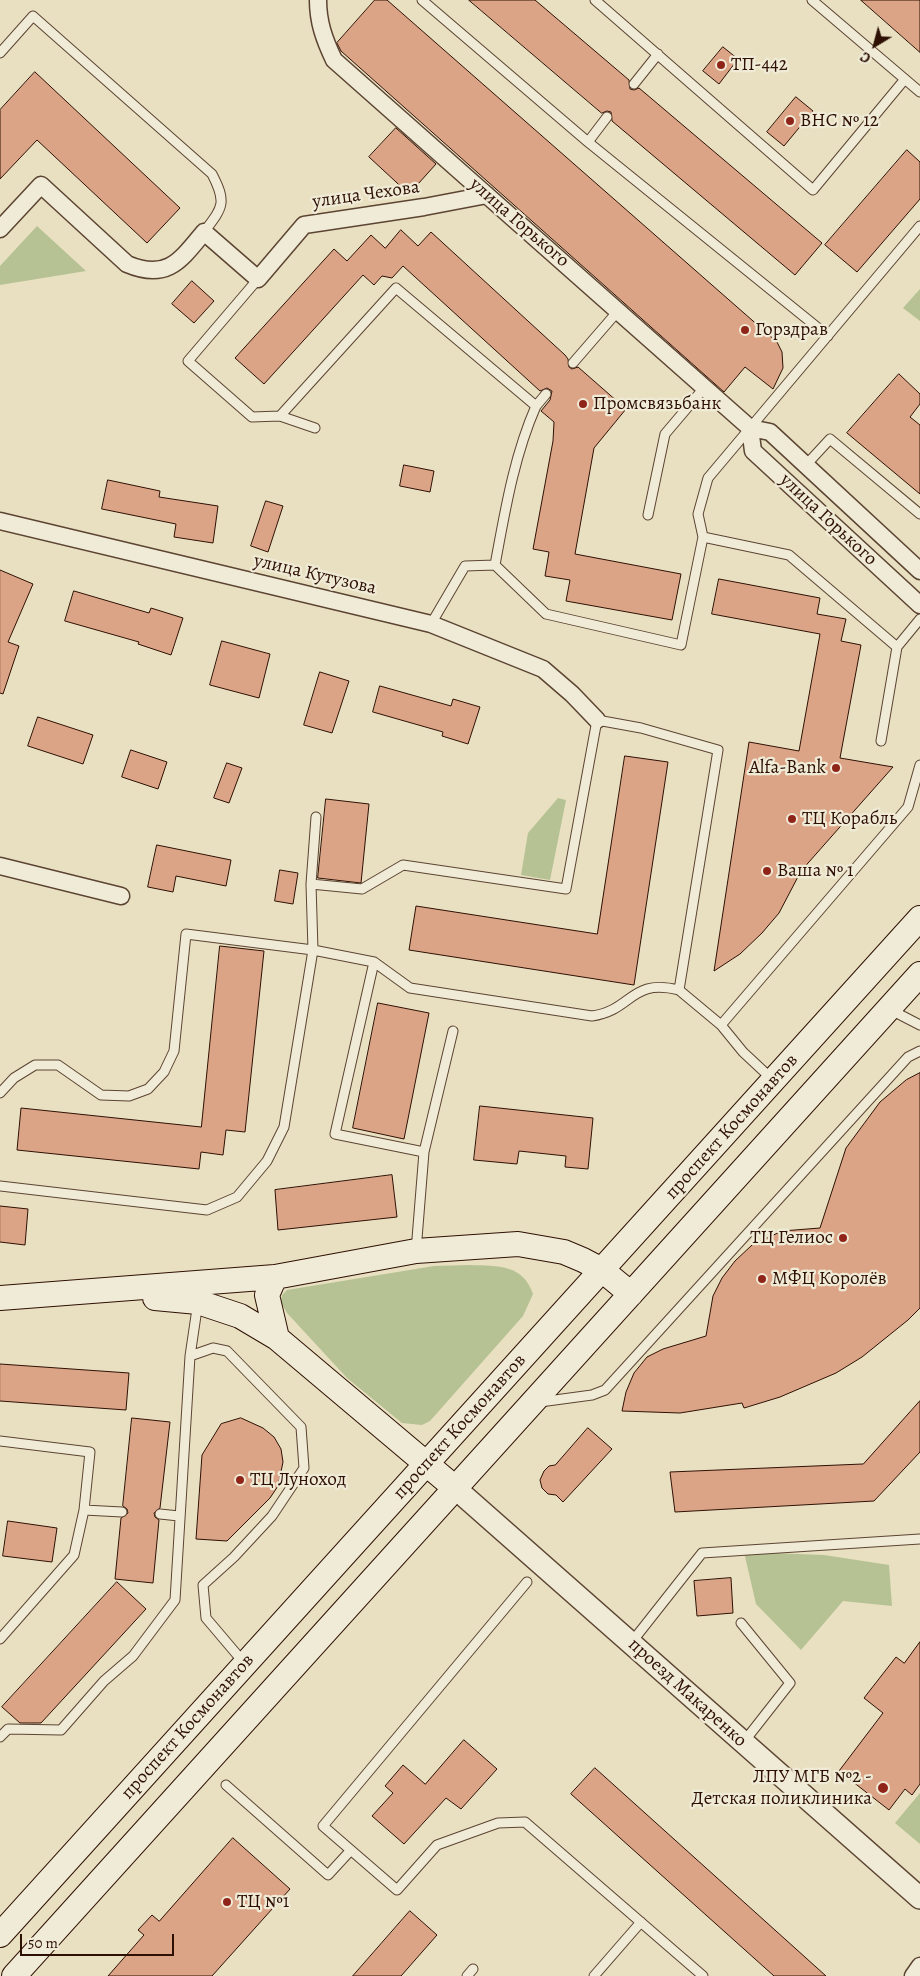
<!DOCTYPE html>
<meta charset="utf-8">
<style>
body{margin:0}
#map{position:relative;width:920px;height:1976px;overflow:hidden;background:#e8e0c1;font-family:Alegreya,serif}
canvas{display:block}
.north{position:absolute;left:850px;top:20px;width:50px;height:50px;-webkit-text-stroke:4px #f0ebd7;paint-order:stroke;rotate:217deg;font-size:14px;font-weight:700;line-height:20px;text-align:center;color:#2e1003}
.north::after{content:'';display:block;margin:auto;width:18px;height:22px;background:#2e1003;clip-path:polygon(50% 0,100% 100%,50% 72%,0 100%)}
.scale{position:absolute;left:20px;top:1934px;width:154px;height:22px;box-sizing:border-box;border:2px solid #2e1003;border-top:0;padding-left:6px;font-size:15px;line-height:18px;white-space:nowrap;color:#2e1003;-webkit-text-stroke:4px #f0ebd7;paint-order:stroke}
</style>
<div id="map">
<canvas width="920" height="1976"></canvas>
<div class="north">С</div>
<div class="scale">50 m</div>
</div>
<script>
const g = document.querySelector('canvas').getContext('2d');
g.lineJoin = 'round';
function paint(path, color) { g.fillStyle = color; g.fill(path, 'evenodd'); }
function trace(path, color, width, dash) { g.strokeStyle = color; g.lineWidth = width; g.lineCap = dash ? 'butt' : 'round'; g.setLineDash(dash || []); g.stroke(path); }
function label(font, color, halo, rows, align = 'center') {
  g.font = font + ' Alegreya,serif'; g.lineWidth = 4.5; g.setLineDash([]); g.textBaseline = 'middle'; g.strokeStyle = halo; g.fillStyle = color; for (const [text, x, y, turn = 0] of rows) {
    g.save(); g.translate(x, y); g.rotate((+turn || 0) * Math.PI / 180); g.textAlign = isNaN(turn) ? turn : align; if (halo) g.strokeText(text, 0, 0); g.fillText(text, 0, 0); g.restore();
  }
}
paint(new Path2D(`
 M 37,226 L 86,271 L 0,285 L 0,266 Z
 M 920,289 L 920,321 L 903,308 Z
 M 558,798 L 566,800 L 550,880 L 521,875 L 528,833 Z
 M 470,1265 C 498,1266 523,1264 533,1294 L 523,1316 L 430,1421 L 422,1425 L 402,1423 L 347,1378 L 287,1313 L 281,1302 L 282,1295 L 287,1290 L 434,1266 Z
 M 744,1552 L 824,1555 L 889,1565 L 892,1606 L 843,1601 L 801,1650 L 756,1604 Z
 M 920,1793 L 920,1844 L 895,1823 Z`), '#b6c293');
const building = new Path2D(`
 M 375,0 L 387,0 L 777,342 L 782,352 L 783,368 L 773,389 L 745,367 L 724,392 L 341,51 L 337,43 Z
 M 469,0 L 535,0 L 629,80 L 630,89 L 634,90 L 639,88 L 822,243 L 795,275 L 612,121 L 611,112 L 607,111 L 602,113 Z
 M 861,0 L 920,0 L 920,52 Z
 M 723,47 L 738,59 L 719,84 L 703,71 Z
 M 35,72 L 180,208 L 147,243 L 37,140 L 0,179 L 0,110 Z
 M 796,97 L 813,111 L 784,146 L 767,132 Z
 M 396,128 L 436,164 L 409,194 L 369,157 Z
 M 907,150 L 920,162 L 920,199 L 857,272 L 825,245 Z
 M 401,230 L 418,246 L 431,232 L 565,355 L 568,359 L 569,367 L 572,369 L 578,367 L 626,409 L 594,448 L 575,554 L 681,574 L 672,620 L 566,601 L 570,580 L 545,576 L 549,552 L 533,549 L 553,441 L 554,422 L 541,411 L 550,400 L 552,391 L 547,388 L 540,391 L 403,266 L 392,278 L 382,276 L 374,285 L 363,275 L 264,384 L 235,358 L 334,249 L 347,261 L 371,235 L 385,248 Z
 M 192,281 L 214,301 L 194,323 L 172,304 Z
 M 899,374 L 920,394 L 920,404 L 910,417 L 920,425 L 920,494 L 847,433 Z
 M 404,465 L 434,471 L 430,492 L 400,486 Z
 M 108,480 L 160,491 L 159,497 L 218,506 L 213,543 L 174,537 L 176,524 L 102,509 Z
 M 266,501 L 283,506 L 268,552 L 251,546 Z
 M 0,570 L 33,584 L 8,642 L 19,646 L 3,694 L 0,693 Z
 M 719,579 L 820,598 L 817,614 L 846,619 L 841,641 L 861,645 L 840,758 L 893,767 L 801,871 L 779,913 L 762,933 L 740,954 L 714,971 L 749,742 L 799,751 L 820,634 L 712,614 Z
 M 74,591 L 149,613 L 151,608 L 183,618 L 171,655 L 138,644 L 139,642 L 65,621 Z
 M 222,641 L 270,654 L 259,698 L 210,685 Z
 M 320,672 L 349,681 L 332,733 L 304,725 Z
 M 380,686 L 451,706 L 453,699 L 480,707 L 468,744 L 442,736 L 443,732 L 373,712 Z
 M 38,717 L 93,735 L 83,764 L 28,746 Z
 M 131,750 L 167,762 L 158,789 L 122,777 Z
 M 625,756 L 668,762 L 634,985 L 409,950 L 416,906 L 597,934 Z
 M 227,763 L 242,768 L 229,803 L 214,798 Z
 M 326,799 L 369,804 L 361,883 L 318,878 Z
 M 157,845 L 231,860 L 226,886 L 176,876 L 173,892 L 148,887 Z
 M 280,870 L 298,873 L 293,904 L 275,901 Z
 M 220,946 L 264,951 L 245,1132 L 226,1130 L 223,1155 L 201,1152 L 199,1169 L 17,1150 L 21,1108 L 201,1127 Z
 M 378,1003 L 429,1013 L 404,1139 L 353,1128 Z
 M 920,1073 L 920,1308 L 908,1320 L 862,1357 L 836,1373 L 780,1397 L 744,1408 L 742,1403 L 680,1413 L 622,1411 L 626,1392 L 634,1373 L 647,1357 L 663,1349 L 706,1336 L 713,1296 L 722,1278 L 735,1261 L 752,1245 L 782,1231 L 820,1228 L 846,1148 L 880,1102 L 906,1080 Z
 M 480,1106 L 593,1118 L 588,1169 L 565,1167 L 566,1156 L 519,1151 L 517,1164 L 474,1160 Z
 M 392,1175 L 397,1217 L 278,1230 L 275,1190 Z
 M 0,1206 L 28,1209 L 25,1245 L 0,1242 Z
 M 0,1364 L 129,1373 L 126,1410 L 0,1401 Z
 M 920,1401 L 920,1452 L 874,1501 L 675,1512 L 670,1472 L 863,1464 Z
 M 132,1418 L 170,1422 L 160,1508 L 154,1513 L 155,1517 L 159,1520 L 153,1583 L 115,1579 L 121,1518 L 128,1513 L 127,1509 L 123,1506 Z
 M 241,1418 L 263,1428 L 274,1437 L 281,1449 L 283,1462 L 278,1486 L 270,1498 L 227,1541 L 196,1539 L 202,1455 L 221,1424 Z
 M 588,1428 L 612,1449 L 563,1502 L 556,1495 L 548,1494 L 542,1488 L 540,1480 L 544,1471 L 549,1466 L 555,1465 Z
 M 8,1521 L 57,1528 L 52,1562 L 3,1556 Z
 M 731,1578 L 733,1613 L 697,1616 L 694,1581 Z
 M 117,1582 L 146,1609 L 41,1723 L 20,1723 L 2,1707 Z
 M 920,1642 L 920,1784 L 912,1795 L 905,1789 L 889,1810 L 839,1771 L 883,1713 L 864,1698 L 896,1657 L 904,1663 Z
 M 464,1740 L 497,1769 L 461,1809 L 446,1798 L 404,1844 L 372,1816 L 393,1793 L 385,1786 L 403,1765 L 425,1784 Z
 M 595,1768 L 826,1976 L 774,1976 L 571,1794 Z
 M 233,1838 L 290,1889 L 212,1976 L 108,1976 L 144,1935 L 138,1930 L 152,1915 L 159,1921 Z
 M 410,1911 L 437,1935 L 401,1976 L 353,1976 Z`);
paint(building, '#dca487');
trace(building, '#2e1003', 1);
const service = new Path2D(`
 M 422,0 L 588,142 L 828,336
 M 595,0 L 813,190 L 905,79
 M 812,0 L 920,92
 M 0,53 L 33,16 L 212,174 C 227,203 223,207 204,232
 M 634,84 L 658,54
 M 588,142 L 607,117
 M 258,279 L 188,361 L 252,417 L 280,416 L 396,288 L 536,406 C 514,456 505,511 495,565 L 546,614 L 681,645 L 703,537 L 698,514 L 708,478 L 920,226
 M 573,363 L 618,311
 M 536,406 L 546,394
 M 280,416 L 315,428
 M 806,465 L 830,439 L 920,514
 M 648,515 L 665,434 L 704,388
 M 703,537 L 789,555 L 897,647 L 881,741
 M 431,624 L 465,566 L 495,565
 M 897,647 L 920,619
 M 311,884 L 362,889 L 403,865 L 566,889 L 597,720 L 641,728 L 718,750 L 679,990 L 721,1025 L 743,1052 L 773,1080
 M 374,962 L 335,1134 L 424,1152 L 416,1251
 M 889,1009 L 920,1025
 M 721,1025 L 908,807 L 920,765
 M 0,1093 L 14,1078 L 35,1065 L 58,1065 L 101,1095 L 129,1096 L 148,1089 L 164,1072 L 174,1051 L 186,934 L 313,950 L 311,884 L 316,817
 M 424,1152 L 453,1031
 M 0,1186 L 207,1210 L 237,1197 L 267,1161 L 284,1127 L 313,950 L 374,962 L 410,988 L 592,1016 C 633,1010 630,978 679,990
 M 190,1356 L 213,1348 L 227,1351 L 301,1427 L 304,1468 L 272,1516 L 234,1557 L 203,1585 L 206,1618 L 245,1664
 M 540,1402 L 592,1395 L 605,1390 L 908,1057 L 920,1051
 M 0,1441 L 90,1452 L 84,1510 L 74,1555 L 0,1639
 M 84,1510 L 122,1512
 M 160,1514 L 179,1516
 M 527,1582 L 323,1826 L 397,1890 L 437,1845 L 498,1823 L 525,1822 L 703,1976
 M 741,1623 L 790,1683 L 743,1743
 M 631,1643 L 702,1553 L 920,1539
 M 0,1737 L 8,1729 L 61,1730 L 104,1681 L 133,1656 L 175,1600 L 190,1356 L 198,1302
 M 226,1785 L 328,1875 L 351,1850
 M 467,1976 L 473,1969
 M 594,1976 L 641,1922`);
const minor = new Path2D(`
 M 318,0 C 318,22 324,39 334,60 L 750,428 L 770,432 L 920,571
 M 0,229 L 41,185 L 127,264 C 167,281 180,261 204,232 L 258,279 L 304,225 L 424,207 L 487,195
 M 750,428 L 753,451 L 920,605
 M 0,521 L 431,624 L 543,669 L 572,694 L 597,720
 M 0,866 L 121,896
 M 913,1976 L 920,1966`);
const tertiary = new Path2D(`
 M 455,1488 L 920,1898`);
const secondary = new Path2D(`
 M 275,1277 L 267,1295 L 277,1338
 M 0,1298 L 275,1277 L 416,1251 L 518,1244 L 564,1252 L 583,1260 L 602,1270 L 631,1294
 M 155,1298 L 198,1302 L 240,1316 L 277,1338 L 455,1488
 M 0,1935 L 920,918
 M 14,1976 L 920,974`);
trace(service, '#5c4432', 11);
trace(minor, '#5c4432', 19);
trace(tertiary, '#5c4432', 24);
trace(secondary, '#2e1003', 26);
trace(service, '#f0ebd7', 9);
trace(minor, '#f0ebd7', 16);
trace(tertiary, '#f0ebd7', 21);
trace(secondary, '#f0ebd7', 24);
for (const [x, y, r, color] of [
 [721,65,5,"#8f2418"],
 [790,121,5,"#8f2418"],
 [745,330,5,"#8f2418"],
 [583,404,5,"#8f2418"],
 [836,768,5,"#8f2418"],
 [792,819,5,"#8f2418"],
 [767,871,5,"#8f2418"],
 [843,1238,5,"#8f2418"],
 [762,1279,5,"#8f2418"],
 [240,1480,5,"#8f2418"],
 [883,1788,6,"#8f2418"],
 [227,1902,5,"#8f2418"]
]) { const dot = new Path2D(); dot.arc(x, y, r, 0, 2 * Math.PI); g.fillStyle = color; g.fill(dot); trace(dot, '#f0ebd7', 2); }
label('19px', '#2e1003', '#f0ebd7', [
 ["ТП-442",731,65],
 ["ВНС № 12",800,121],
 ["Горздрав",755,330],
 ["Промсвязьбанк",593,404],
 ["Alfa-Bank",826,768,"right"],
 ["ТЦ Корабль",802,819],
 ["Ваша № 1",777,871],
 ["ТЦ Гелиос",833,1238,"right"],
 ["МФЦ Королёв",772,1279],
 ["ТЦ Луноход",250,1480],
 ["ЛПУ МГБ №2 -",872,1777,"right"],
 ["Детская поликлиника",872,1799,"right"],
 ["ТЦ №1",237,1902]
], 'left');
label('19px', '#2e1003', '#f0ebd7', [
 ["улица Чехова",366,195,-8],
 ["улица Горького",519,223,41],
 ["улица Горького",828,520,43],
 ["улица Кутузова",315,575,13],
 ["проспект Космонавтов",732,1127,-48],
 ["проспект Космонавтов",460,1427,-48],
 ["проезд Макаренко",687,1693,42],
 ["проспект Космонавтов",188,1727,-48]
]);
</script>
